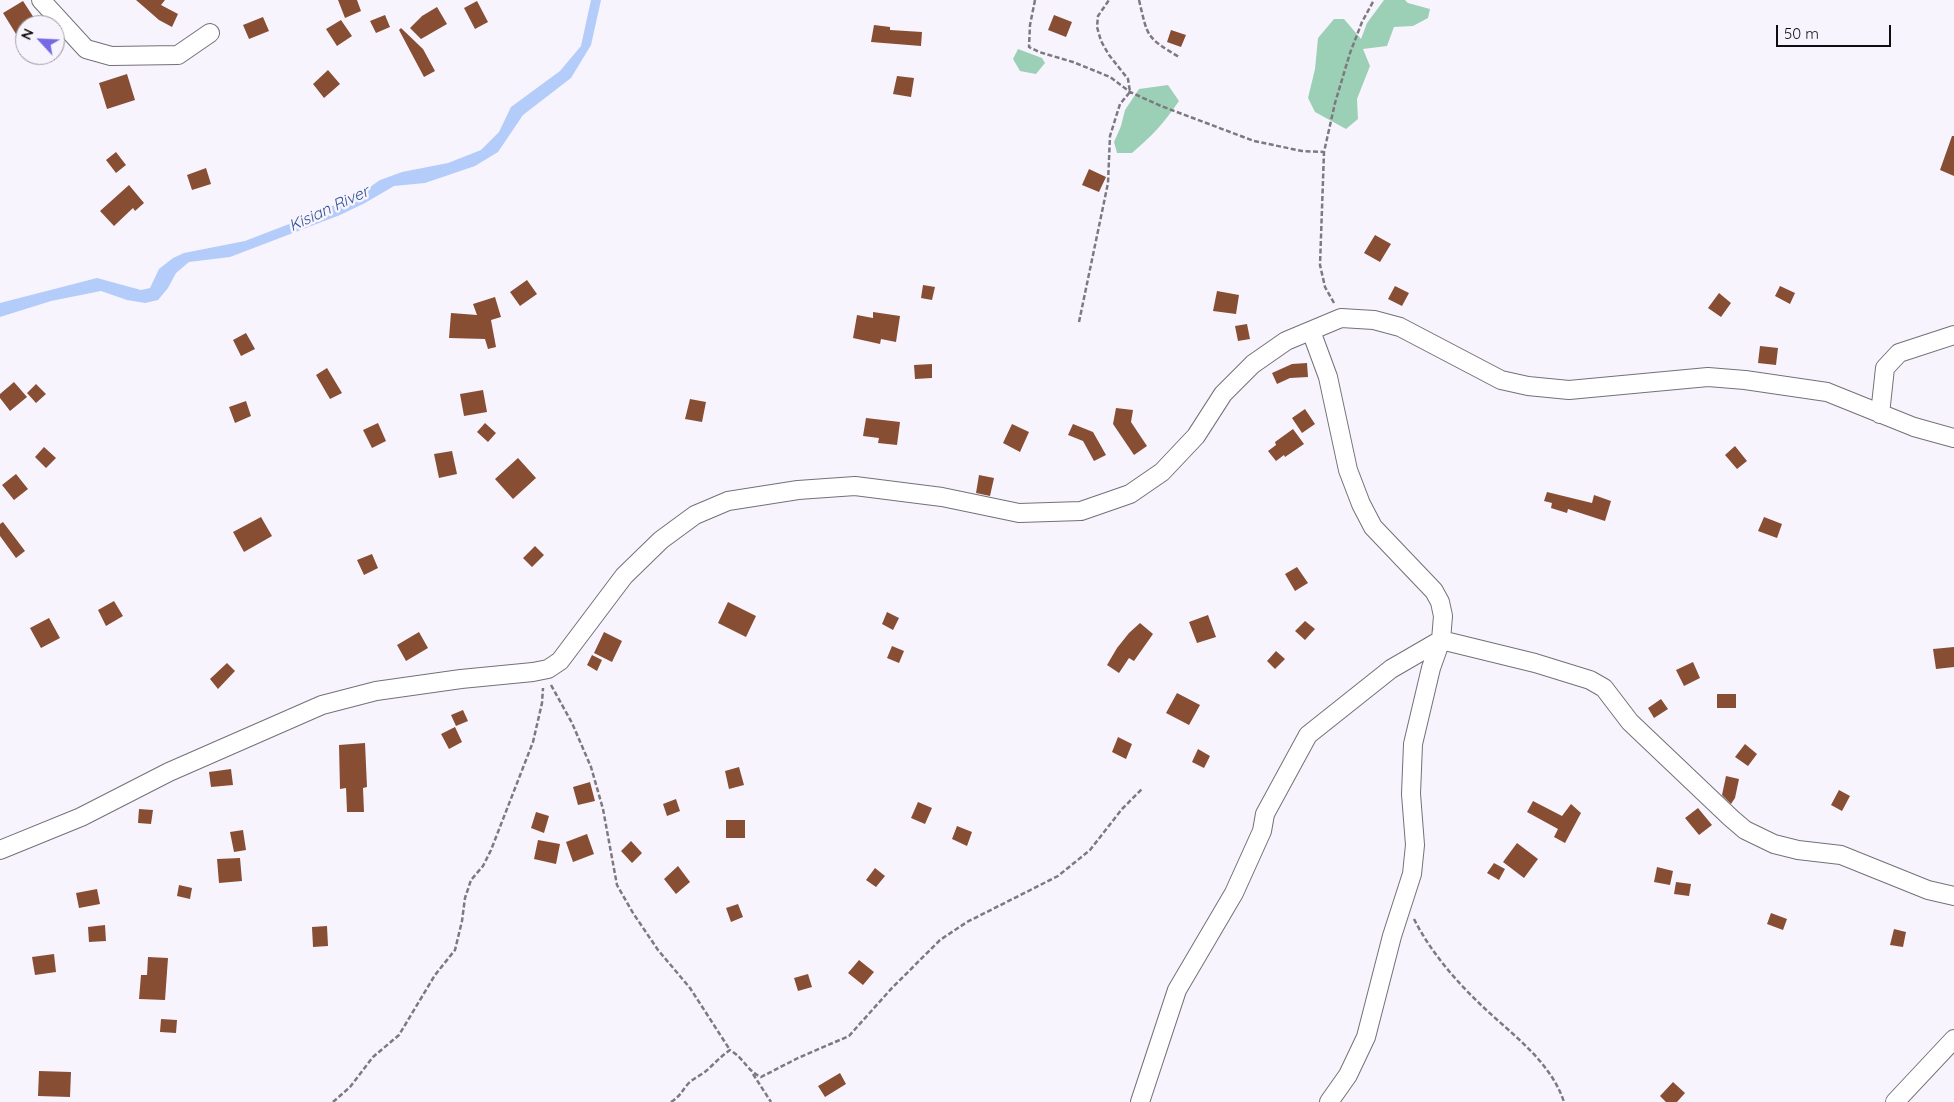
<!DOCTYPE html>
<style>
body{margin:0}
#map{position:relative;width:1954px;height:1102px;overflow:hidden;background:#f8f4fd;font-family:Quicksand,sans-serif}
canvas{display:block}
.north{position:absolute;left:15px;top:15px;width:50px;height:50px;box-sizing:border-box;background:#f8f4fd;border:1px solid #9b989e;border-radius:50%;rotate:295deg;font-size:14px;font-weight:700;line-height:20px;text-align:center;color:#0f0d10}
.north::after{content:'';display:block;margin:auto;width:18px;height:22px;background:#7669e4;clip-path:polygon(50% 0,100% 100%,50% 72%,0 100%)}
.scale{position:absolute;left:1776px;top:25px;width:115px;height:22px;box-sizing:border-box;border:2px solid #0f0d10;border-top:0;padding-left:6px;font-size:15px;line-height:18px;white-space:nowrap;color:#0f0d10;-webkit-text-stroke:4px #f8f4fd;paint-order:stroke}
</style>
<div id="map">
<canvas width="1954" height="1102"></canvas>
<div class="north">N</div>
<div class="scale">50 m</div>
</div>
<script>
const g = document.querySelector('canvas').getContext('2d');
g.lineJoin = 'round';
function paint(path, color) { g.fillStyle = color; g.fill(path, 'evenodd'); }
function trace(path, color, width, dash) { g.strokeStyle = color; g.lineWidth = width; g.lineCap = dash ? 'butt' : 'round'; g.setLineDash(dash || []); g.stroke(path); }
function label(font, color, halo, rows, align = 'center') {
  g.font = font + ' Quicksand,sans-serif'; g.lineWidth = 5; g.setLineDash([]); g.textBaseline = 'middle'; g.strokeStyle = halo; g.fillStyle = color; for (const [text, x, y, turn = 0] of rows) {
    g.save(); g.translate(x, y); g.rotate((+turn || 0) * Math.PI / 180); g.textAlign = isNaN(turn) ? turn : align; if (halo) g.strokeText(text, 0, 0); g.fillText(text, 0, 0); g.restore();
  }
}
paint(new Path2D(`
 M 1384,0 L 1405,0 L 1408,3 L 1430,9 L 1428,18 L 1413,26 L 1394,27 L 1387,46 L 1363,49 L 1370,66 L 1357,99 L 1358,119 L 1346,129 L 1315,112 L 1308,98 L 1315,69 L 1318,38 L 1334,19 L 1344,19 L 1361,39 L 1367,23 Z
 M 1018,49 L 1042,58 L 1045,63 L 1036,74 L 1020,71 L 1013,59 Z
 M 1168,85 L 1179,101 C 1164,123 1152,136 1132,153 L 1117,153 L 1114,142 L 1121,126 L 1125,110 L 1139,89 Z`), '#9cd0b6');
paint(new Path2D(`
 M 591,0 L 601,0 L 591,45 L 571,78 L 523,115 L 498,152 L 475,166 L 425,183 L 394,186 L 365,203 L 340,215 L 230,257 L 189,262 L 176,273 L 168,288 L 158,300 L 145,303 L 127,300 L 101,291 L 51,301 L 0,317 L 0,303 L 97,278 L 141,290 L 150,288 L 159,269 L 173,258 L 184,253 L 245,241 L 302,219 L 360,194 L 380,180 L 402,172 L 448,163 L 481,150 L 499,132 L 511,107 L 560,71 L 581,46 Z`), '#b3ccfa');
paint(new Path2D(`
 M 136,0 L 165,0 L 161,5 L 178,14 L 172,27 L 159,20 Z
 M 338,0 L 357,0 L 361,11 L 345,18 Z
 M 23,1 L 36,21 L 30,25 L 25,25 L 25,28 L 16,34 L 3,13 Z
 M 477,1 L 488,22 L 475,29 L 464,8 Z
 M 437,7 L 447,24 L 421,39 L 410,28 L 422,16 Z
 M 385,15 L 390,27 L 376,33 L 370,21 Z
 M 1054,15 L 1072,22 L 1066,37 L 1048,30 Z
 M 263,17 L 269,31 L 249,39 L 243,25 Z
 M 341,20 L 352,36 L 337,46 L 326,29 Z
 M 874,25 L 890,27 L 890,30 L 922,32 L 921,46 L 871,42 Z
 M 401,28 L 423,49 L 435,71 L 424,77 L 399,30 Z
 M 1171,30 L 1186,35 L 1181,47 L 1167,42 Z
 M 328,70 L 340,84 L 324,98 L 313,84 Z
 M 127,74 L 135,100 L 107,109 L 99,83 Z
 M 897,76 L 914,78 L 911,97 L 893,94 Z
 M 1952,136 L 1954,136 L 1954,176 L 1940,170 Z
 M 116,152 L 126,165 L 116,173 L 106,160 Z
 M 206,168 L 211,184 L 192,190 L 187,175 Z
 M 1089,169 L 1106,177 L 1099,192 L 1082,185 Z
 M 129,185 L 144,203 L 135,211 L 133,208 L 114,226 L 100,211 Z
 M 1375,235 L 1391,244 L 1380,262 L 1364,253 Z
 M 527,280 L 537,294 L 520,306 L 510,292 Z
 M 923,285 L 935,287 L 932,300 L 921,298 Z
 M 1395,286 L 1409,293 L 1402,306 L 1388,299 Z
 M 1780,286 L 1795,293 L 1790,304 L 1775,296 Z
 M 1217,291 L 1239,295 L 1236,314 L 1213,311 Z
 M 1719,293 L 1731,303 L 1721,317 L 1708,308 Z
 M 495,297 L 501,317 L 491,320 L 496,347 L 488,349 L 485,339 L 449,338 L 451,313 L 477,315 L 473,304 Z
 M 873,312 L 900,316 L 896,342 L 881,339 L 880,344 L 853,338 L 857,315 L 873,318 Z
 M 1247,324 L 1250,339 L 1238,341 L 1235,326 Z
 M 246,333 L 255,349 L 241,356 L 233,340 Z
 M 1760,346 L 1778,348 L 1776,365 L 1758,363 Z
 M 1307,363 L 1308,377 L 1290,378 L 1277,384 L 1272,373 L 1292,364 Z
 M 932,364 L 932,378 L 915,379 L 914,365 Z
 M 327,368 L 342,393 L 330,399 L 316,375 Z
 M 14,382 L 27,397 L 10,411 L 0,398 L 0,394 Z
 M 36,384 L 46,394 L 36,403 L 27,393 Z
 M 483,390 L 487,412 L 464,416 L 460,394 Z
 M 690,399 L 706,402 L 702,422 L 685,419 Z
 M 246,401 L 251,416 L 235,423 L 229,407 Z
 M 1116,408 L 1133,410 L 1131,422 L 1147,446 L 1134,455 L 1113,424 Z
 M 1305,409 L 1315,424 L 1302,433 L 1292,418 Z
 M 866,418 L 900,422 L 897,445 L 878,443 L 879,438 L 863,436 Z
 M 378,423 L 386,441 L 372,448 L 363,430 Z
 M 485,423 L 496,433 L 488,442 L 477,432 Z
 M 1012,424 L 1029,432 L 1020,452 L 1003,443 Z
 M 1073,424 L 1093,432 L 1106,455 L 1094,461 L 1083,441 L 1068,435 Z
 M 1293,429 L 1304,444 L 1285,457 L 1284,455 L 1276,461 L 1268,451 L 1276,445 L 1275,442 Z
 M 1735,446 L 1747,461 L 1737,469 L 1725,455 Z
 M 44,447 L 56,458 L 46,468 L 35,457 Z
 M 452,451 L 457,474 L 439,478 L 434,454 Z
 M 518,458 L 536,478 L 513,499 L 495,479 Z
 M 16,474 L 28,489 L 14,500 L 2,485 Z
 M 979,475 L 994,478 L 990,496 L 976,493 Z
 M 1547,492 L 1592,503 L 1594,495 L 1611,501 L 1605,521 L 1568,509 L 1567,513 L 1551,508 L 1552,503 L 1544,501 Z
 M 261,517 L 272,536 L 244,552 L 233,532 Z
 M 1764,517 L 1782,524 L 1777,538 L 1758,531 Z
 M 3,522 L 25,551 L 16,558 L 0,536 L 0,524 Z
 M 535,546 L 544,555 L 532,567 L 523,558 Z
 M 372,554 L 378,568 L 364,575 L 357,560 Z
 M 1297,567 L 1308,583 L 1295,591 L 1285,574 Z
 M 114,601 L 123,616 L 106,626 L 98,610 Z
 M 728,602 L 756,616 L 746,637 L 718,623 Z
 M 887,612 L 899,618 L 893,630 L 882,624 Z
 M 1208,615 L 1216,637 L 1197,643 L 1189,622 Z
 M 49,618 L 60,638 L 41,648 L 30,628 Z
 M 1305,621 L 1315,629 L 1305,640 L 1295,631 Z
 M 1140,623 L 1153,634 L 1134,661 L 1129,658 L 1119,673 L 1107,665 L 1117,648 L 1129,633 Z
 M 419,632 L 428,648 L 406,661 L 397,645 Z
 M 604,632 L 622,641 L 612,662 L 594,653 Z
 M 892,646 L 904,651 L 899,663 L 887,658 Z
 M 1954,647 L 1954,667 L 1936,669 L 1933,649 Z
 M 1276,651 L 1285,659 L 1275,669 L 1267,661 Z
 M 592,655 L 602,660 L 597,671 L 587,665 Z
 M 1693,662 L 1700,678 L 1684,686 L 1676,670 Z
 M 227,663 L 235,671 L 218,689 L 210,679 Z
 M 1177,693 L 1200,705 L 1189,725 L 1166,713 Z
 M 1717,694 L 1736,694 L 1736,708 L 1717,708 Z
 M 1661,699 L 1668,709 L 1654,718 L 1648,708 Z
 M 463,710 L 468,721 L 456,726 L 451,715 Z
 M 455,727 L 462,742 L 449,749 L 441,734 Z
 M 1118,737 L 1132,744 L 1126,759 L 1112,752 Z
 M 365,743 L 367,787 L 363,788 L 364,812 L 347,812 L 346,788 L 340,789 L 339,745 Z
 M 1745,744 L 1757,754 L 1748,766 L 1735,757 Z
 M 1198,749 L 1210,756 L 1204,768 L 1192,762 Z
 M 739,767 L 744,785 L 729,789 L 725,771 Z
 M 231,769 L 233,785 L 211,787 L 209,772 Z
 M 1726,776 L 1739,779 L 1735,798 L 1731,804 L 1722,795 Z
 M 590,782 L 595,801 L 578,805 L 573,787 Z
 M 1839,790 L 1850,796 L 1842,811 L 1831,805 Z
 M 676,799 L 680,811 L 667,816 L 663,804 Z
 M 1533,801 L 1562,816 L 1571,804 L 1581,813 L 1565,843 L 1554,837 L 1558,829 L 1527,812 Z
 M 918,802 L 932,808 L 925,824 L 911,818 Z
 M 1698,808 L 1712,825 L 1699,835 L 1685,818 Z
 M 139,809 L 153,810 L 151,824 L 138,823 Z
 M 536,812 L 549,816 L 544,833 L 531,828 Z
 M 726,820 L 745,820 L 745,838 L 726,838 Z
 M 957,826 L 972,832 L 967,846 L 952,839 Z
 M 243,830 L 246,850 L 234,852 L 230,832 Z
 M 587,834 L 594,854 L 573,862 L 566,842 Z
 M 538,840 L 560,844 L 556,864 L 534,859 Z
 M 631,841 L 642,853 L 632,863 L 621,851 Z
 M 1517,843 L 1538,859 L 1524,878 L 1503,862 Z
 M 240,858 L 242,881 L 219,883 L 217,859 Z
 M 1494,863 L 1505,869 L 1499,880 L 1487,873 Z
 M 678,866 L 690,882 L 676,894 L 664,879 Z
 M 1657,867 L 1673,871 L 1670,885 L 1654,882 Z
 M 875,868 L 885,876 L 876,887 L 866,880 Z
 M 1676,882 L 1691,884 L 1689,896 L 1674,894 Z
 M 179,885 L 192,888 L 190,899 L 177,896 Z
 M 97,889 L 100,904 L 79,908 L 76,893 Z
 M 738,904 L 743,917 L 731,922 L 726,908 Z
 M 1771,913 L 1787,919 L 1783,930 L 1767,924 Z
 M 105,925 L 106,941 L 89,942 L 88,927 Z
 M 327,926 L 328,946 L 313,947 L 312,927 Z
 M 1894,929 L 1906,932 L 1903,947 L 1890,945 Z
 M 54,954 L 56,972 L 35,975 L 32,957 Z
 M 148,957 L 168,958 L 165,1000 L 139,999 L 141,975 L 147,975 Z
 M 859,960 L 874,972 L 863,985 L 848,973 Z
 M 808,974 L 812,987 L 798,991 L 794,978 Z
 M 161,1019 L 177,1020 L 176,1033 L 160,1032 Z
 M 39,1071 L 71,1072 L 70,1097 L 38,1096 Z
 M 840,1073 L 846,1084 L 825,1097 L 818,1086 Z
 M 1673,1082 L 1685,1093 L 1677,1102 L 1666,1102 L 1660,1096 Z`), '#874e34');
const street = new Path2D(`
 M 41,0 L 86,49 L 111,56 L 178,55 L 210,33
 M 1311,331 L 1328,377 L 1348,470 L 1361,504 L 1373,527 L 1434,591 L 1440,602 L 1443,616 L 1441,640 L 1431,668 L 1413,744 L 1411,794 L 1415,845 L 1412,874 L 1392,936 L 1366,1037 L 1348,1075 L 1329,1102
 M 1880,414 L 1885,368 L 1899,353 L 1954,335
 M 0,850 L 81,817 L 169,772 L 322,705 L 376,691 L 461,679 L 533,672 L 548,669 L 560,661 L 624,576 L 661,540 L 695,515 L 728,501 L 798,490 L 855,486 L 942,497 L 1019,513 L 1081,511 L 1130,494 L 1162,472 L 1196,436 L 1223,394 L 1253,364 L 1286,341 L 1341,318 L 1374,320 L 1400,327 L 1501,380 L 1528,386 L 1569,390 L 1708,377 L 1745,380 L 1827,392 L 1914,427 L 1954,438
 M 1140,1102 L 1177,990 L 1234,893 L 1262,831 L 1265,814 L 1308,735 L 1391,669 L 1441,640 L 1535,663 L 1590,680 L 1604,688 L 1630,722 L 1731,818 L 1745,830 L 1774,844 L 1798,850 L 1841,855 L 1928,890 L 1954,896
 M 1895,1102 L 1954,1039`);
trace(street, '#747078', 20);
trace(new Path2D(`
 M 1035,0 L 1030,25 L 1029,47 L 1039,52 L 1073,62 L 1110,77 L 1130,92 L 1161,106 L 1254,141 L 1302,151 L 1324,152
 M 1139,0 C 1148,38 1146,37 1179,57
 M 1334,303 L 1325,287 L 1320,265 L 1324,152 L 1335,103 L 1350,53 L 1362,22 L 1374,0
 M 1079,322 L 1108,183 L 1110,136 L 1120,104 L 1130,92 L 1128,79 L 1109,55 L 1101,41 L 1097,27 L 1098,16 L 1109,0
 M 551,685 L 572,723 L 591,767 L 603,809 L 617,885 L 633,913 L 658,950 L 690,988 L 730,1050
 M 1414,919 C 1430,951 1455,980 1480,1004 C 1511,1034 1550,1060 1564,1102
 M 753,1074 L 771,1102
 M 333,1102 L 350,1087 L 373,1057 L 399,1035 L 435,975 L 455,950 L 462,921 L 465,898 L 471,880 L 483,866 L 491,850 L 533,742 L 542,703 L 543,688
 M 671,1102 C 680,1096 680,1094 687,1085 C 692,1079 700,1076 706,1071 C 714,1064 720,1057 730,1050 C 745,1059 746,1070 761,1077 L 798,1058 L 849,1036 L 891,989 L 940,940 L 967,922 L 1058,876 L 1090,850 L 1122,809 L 1142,789`), '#7c797f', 2.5, [5, 2.5]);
trace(street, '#fff', 18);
label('italic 16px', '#315497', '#f8f4fd', [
 ["Kisian River",329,209,-25]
]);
</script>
